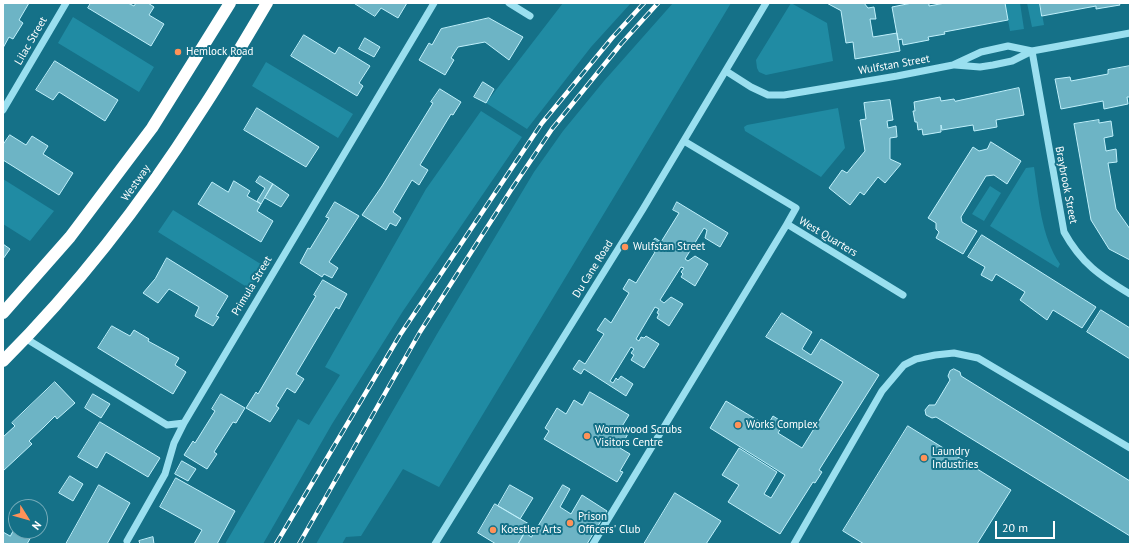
<!DOCTYPE html>
<style>
body{margin:0}
#map{position:relative;width:1133px;height:547px;overflow:hidden;background:#157188;font-family:"PT Sans",sans-serif}
canvas{display:block}
.frame{position:absolute;inset:0;border:4px solid #fff;pointer-events:none}
.north{position:absolute;left:8px;top:499px;width:40px;height:40px;box-sizing:border-box;background:#157188;border:1px solid #73aab8;border-radius:50%;rotate:127deg;font-size:11px;font-weight:700;line-height:16px;text-align:center;color:#fff}
.north::after{content:'';display:block;margin:auto;width:14px;height:18px;background:#ff9258;clip-path:polygon(50% 0,100% 100%,50% 72%,0 100%)}
.scale{position:absolute;left:995px;top:521px;width:60px;height:18px;box-sizing:border-box;border:2px solid #fff;border-top:0;padding-left:5px;font-size:12px;line-height:14px;white-space:nowrap;color:#fff;-webkit-text-stroke:3px #157188;paint-order:stroke}
</style>
<div id="map">
<canvas width="1133" height="547"></canvas>
<div class="frame"></div>
<div class="north">N</div>
<div class="scale">20 m</div>
</div>
<script>
const g = document.querySelector('canvas').getContext('2d');
g.lineJoin = 'round';
function paint(path, color) { g.fillStyle = color; g.fill(path, 'evenodd'); }
function trace(path, color, width, dash) { g.strokeStyle = color; g.lineWidth = width; g.lineCap = dash ? 'butt' : 'round'; g.setLineDash(dash || []); g.stroke(path); }
function label(font, color, halo, rows, align = 'center') {
  g.font = font + ' "PT Sans",sans-serif'; g.lineWidth = 4; g.setLineDash([]); g.textBaseline = 'middle'; g.strokeStyle = halo; g.fillStyle = color; for (const [text, x, y, turn = 0] of rows) {
    g.save(); g.translate(x, y); g.rotate((+turn || 0) * Math.PI / 180); g.textAlign = isNaN(turn) ? turn : align; if (halo) g.strokeText(text, 0, 0); g.fillText(text, 0, 0); g.restore();
  }
}
paint(new Path2D(`
 M 563,3 L 631,3 L 591,47 L 527,129 L 486,103 Z
 M 673,3 L 731,3 L 439,487 L 403,469 L 361,536 L 346,537 L 342,544 L 316,544 L 437,334 L 534,172 L 563,131 L 604,81 Z
 M 791,3 L 827,23 L 833,61 L 766,75 L 759,72 L 757,68 L 756,60 Z
 M 1005,3 L 1020,3 L 1024,29 L 1010,31 Z
 M 1027,3 L 1040,3 L 1044,25 L 1032,27 Z
 M 73,17 L 154,67 L 139,92 L 58,43 Z
 M 266,62 L 353,114 L 338,138 L 252,86 Z
 M 838,108 L 845,148 L 821,177 L 745,131 L 744,127 L 747,125 Z
 M 481,111 L 522,137 L 403,311 L 332,424 L 263,544 L 225,544 L 298,419 L 309,425 L 340,375 L 325,367 L 426,189 Z
 M 1034,167 C 1039,200 1041,236 1060,264 L 1058,268 L 990,226 L 1026,168 Z
 M 3,179 L 54,211 L 30,241 L 3,224 Z
 M 990,186 L 1001,193 L 984,221 L 972,214 Z
 M 173,210 L 264,266 L 250,289 L 158,232 Z`), '#208ba3');
const building = new Path2D(`
 M 5,3 L 29,3 L 19,20 L 23,23 L 13,39 L 9,37 L 3,48 L 3,6 Z
 M 91,3 L 128,3 L 134,6 L 136,3 L 148,3 L 154,7 L 149,15 L 164,24 L 151,46 L 88,8 Z
 M 354,3 L 407,3 L 398,18 L 381,8 L 375,16 Z
 M 827,3 L 864,3 L 868,8 L 874,7 L 876,19 L 870,19 L 873,37 L 897,33 L 900,51 L 855,59 L 853,42 L 846,43 L 841,11 Z
 M 929,3 L 929,6 L 945,3 L 1005,3 L 1008,20 L 944,32 L 945,34 L 928,37 L 929,40 L 903,45 L 902,39 L 898,40 L 892,7 L 912,3 Z
 M 1040,3 L 1119,3 L 1120,5 L 1096,9 L 1096,6 L 1042,16 Z
 M 489,18 L 523,37 L 509,60 L 485,42 L 458,47 L 451,58 L 454,60 L 445,75 L 419,60 L 429,43 L 432,45 L 441,29 Z
 M 304,35 L 335,54 L 339,47 L 370,66 L 359,83 L 363,86 L 357,96 L 291,56 Z
 M 365,38 L 380,47 L 374,57 L 359,49 Z
 M 55,61 L 118,100 L 105,121 L 59,92 L 53,100 L 36,90 Z
 M 1130,66 L 1130,97 L 1127,97 L 1128,104 L 1104,109 L 1103,101 L 1061,109 L 1055,79 L 1070,77 L 1071,81 L 1108,74 L 1108,70 Z
 M 483,82 L 494,89 L 486,103 L 474,97 Z
 M 1019,88 L 1024,115 L 996,120 L 997,127 L 974,131 L 973,125 L 942,130 L 941,125 L 941,132 L 923,135 L 922,129 L 918,130 L 917,122 L 915,122 L 913,111 L 915,111 L 914,102 L 940,97 L 941,101 L 954,99 L 955,101 Z
 M 440,89 L 461,102 L 453,115 L 451,114 L 420,165 L 428,170 L 419,185 L 412,180 L 393,212 L 401,218 L 396,226 L 390,223 L 386,230 L 362,215 L 382,186 L 433,103 L 431,102 Z
 M 890,100 L 893,120 L 887,121 L 888,128 L 896,126 L 897,137 L 890,138 L 890,159 L 901,164 L 885,183 L 878,177 L 864,195 L 860,192 L 850,205 L 829,188 L 842,170 L 847,173 L 865,151 L 860,120 L 866,119 L 864,103 Z
 M 257,108 L 319,147 L 306,167 L 244,130 Z
 M 1099,120 L 1099,123 L 1111,121 L 1113,136 L 1104,138 L 1106,151 L 1116,149 L 1117,162 L 1108,163 L 1116,209 L 1130,229 L 1130,260 L 1109,249 L 1091,220 L 1074,124 Z
 M 10,135 L 26,145 L 32,136 L 48,146 L 43,154 L 73,173 L 59,195 L 3,160 L 3,145 Z
 M 991,142 L 1021,161 L 1007,184 L 994,175 L 986,176 L 961,217 L 962,222 L 977,231 L 963,254 L 936,238 L 939,232 L 936,229 L 936,223 L 928,218 L 973,147 L 979,151 L 987,149 Z
 M 260,176 L 273,184 L 261,204 L 257,201 L 265,188 L 256,182 Z
 M 234,181 L 250,191 L 247,196 L 261,204 L 257,211 L 273,221 L 261,242 L 198,204 L 212,182 L 228,192 Z
 M 273,184 L 289,195 L 281,207 L 265,198 Z
 M 335,202 L 359,216 L 329,262 L 338,268 L 332,278 L 324,274 L 322,277 L 300,263 L 308,248 L 310,249 L 329,218 L 326,217 Z
 M 677,202 L 728,233 L 720,247 L 705,238 L 707,230 L 704,228 L 685,259 L 688,261 L 695,256 L 708,264 L 695,286 L 681,277 L 683,274 L 681,272 L 684,268 L 681,267 L 660,300 L 664,303 L 671,297 L 683,304 L 669,326 L 657,318 L 659,314 L 657,313 L 659,309 L 655,307 L 636,339 L 639,341 L 641,337 L 644,338 L 646,336 L 659,344 L 644,368 L 631,360 L 634,355 L 631,353 L 634,349 L 631,347 L 610,381 L 613,383 L 616,378 L 618,380 L 621,376 L 633,384 L 626,396 L 584,369 L 581,374 L 573,369 L 579,360 L 585,364 L 604,334 L 597,330 L 605,318 L 611,323 L 629,293 L 623,289 L 629,279 L 636,283 L 655,252 L 648,248 L 655,238 L 661,242 L 679,213 L 673,210 Z
 M 982,235 L 1096,307 L 1082,328 L 1053,310 L 1047,320 L 1020,300 L 1025,292 L 996,274 L 992,281 L 981,275 L 985,267 L 968,257 Z
 M 3,244 L 10,249 L 3,259 Z
 M 167,258 L 228,296 L 216,316 L 219,317 L 213,326 L 195,316 L 199,307 L 169,289 L 158,303 L 143,293 L 155,279 Z
 M 323,280 L 347,294 L 339,309 L 336,307 L 296,374 L 304,379 L 295,393 L 287,388 L 276,406 L 279,408 L 270,422 L 246,408 L 256,392 L 258,394 L 316,296 L 314,295 Z
 M 1101,310 L 1130,328 L 1130,359 L 1087,332 Z
 M 782,313 L 812,332 L 802,349 L 811,355 L 821,339 L 879,375 L 819,470 L 822,472 L 815,483 L 813,482 L 780,534 L 728,502 L 739,485 L 722,475 L 739,448 L 777,472 L 764,494 L 771,498 L 785,475 L 710,428 L 726,401 L 767,426 L 773,416 L 784,423 L 778,433 L 802,448 L 843,382 L 766,337 Z
 M 112,326 L 130,336 L 134,330 L 149,339 L 148,341 L 179,358 L 175,365 L 186,372 L 173,394 L 98,348 Z
 M 954,369 L 960,372 L 961,376 L 1130,481 L 1130,536 L 936,417 L 932,418 L 926,415 L 925,410 L 929,405 L 935,405 L 950,380 L 948,376 L 950,371 Z
 M 55,382 L 75,403 L 57,419 L 55,416 L 44,427 L 29,441 L 32,444 L 3,471 L 3,437 L 15,426 L 12,423 Z
 M 590,392 L 629,415 L 621,428 L 629,432 L 620,448 L 630,454 L 620,471 L 623,472 L 617,482 L 544,439 L 549,431 L 545,428 L 557,408 L 566,414 L 574,400 L 582,405 Z
 M 93,394 L 110,404 L 101,418 L 85,408 Z
 M 221,394 L 245,408 L 236,423 L 233,422 L 214,452 L 217,454 L 207,469 L 184,455 L 193,441 L 195,443 L 215,411 L 212,409 Z
 M 100,422 L 160,458 L 148,477 L 106,452 L 97,468 L 78,457 Z
 M 908,426 L 1011,490 L 977,544 L 864,544 L 843,531 Z
 M 182,461 L 196,469 L 188,481 L 175,474 Z
 M 70,476 L 83,484 L 73,501 L 59,493 Z
 M 176,478 L 235,511 L 217,544 L 194,544 L 202,530 L 160,507 Z
 M 99,485 L 130,503 L 107,544 L 66,544 Z
 M 510,485 L 533,498 L 520,519 L 498,506 Z
 M 563,485 L 570,489 L 560,507 L 571,514 L 582,495 L 607,511 L 587,544 L 518,544 L 525,532 L 531,537 Z
 M 675,493 L 721,521 L 706,544 L 644,544 Z
 M 495,504 L 529,524 L 518,544 L 496,544 L 478,533 Z
 M 15,528 L 16,531 L 20,531 L 31,537 L 27,544 L 3,544 L 3,532 L 10,536 Z
 M 153,537 L 154,544 L 140,544 L 139,541 Z`);
paint(building, '#6db4c5');
trace(building, '#c0f0fb', 1);
trace(new Path2D(`
 M 509,3 L 530,16
 M 1032,51 L 1064,232 C 1081,263 1100,276 1130,294
 M 955,65 L 980,67 L 993,65 L 1012,61 L 1032,51 L 1130,33
 M 726,71 L 751,87 L 768,95 L 784,95 L 897,76 L 953,65 L 981,52 L 1008,46 L 1032,51
 M 3,110 L 66,3
 M 684,141 L 796,208 L 787,224 L 903,295
 M 25,338 L 167,425 L 184,423 L 434,3
 M 127,541 L 165,474 L 174,443 L 184,423
 M 435,544 L 643,209 L 766,3
 M 593,544 L 787,224
 M 794,544 L 882,391 L 904,365 L 916,359 L 935,355 L 954,353 L 978,358 L 1130,448`), '#9adfef', 7);
trace(new Path2D(`
 M 3,313 L 70,237 L 152,128 L 230,3
 M 3,361 C 77,287 143,202 199,114 C 223,78 245,40 267,3`), '#fff', 12);
const rail = new Path2D(`
 M 276,544 L 400,335 L 542,123 L 612,38 L 644,3
 M 299,544 L 420,332 L 511,190 L 552,129 L 621,44 L 658,3`);
trace(rail, '#fff', 4.5);
trace(rail, '#157188', 3, [9]);
for (const [x, y, r, color] of [
 [178,52,4,"#ff9258"],
 [625,247,4,"#ff9258"],
 [738,425,4,"#ff9258"],
 [587,436,4,"#ff9258"],
 [924,458,4,"#ff9258"],
 [570,523,4,"#ff9258"],
 [493,530,4,"#ff9258"]
]) { const dot = new Path2D(); dot.arc(x, y, r, 0, 2 * Math.PI); g.fillStyle = color; g.fill(dot); trace(dot, '#157188', 1.5); }
label('11px', '#fff', '#157188', [
 ["Lilac Street",31,41,-60],
 ["Wulfstan Street",894,65,-10],
 ["Westway",136,183,-55],
 ["Braybrook Street",1066,185,79],
 ["West Quarters",828,237,31],
 ["Du Cane Road",593,269,-58],
 ["Primula Street",252,286,-59]
]);
label('11px', '#fff', '#157188', [
 ["Hemlock Road",186,52],
 ["Wulfstan Street",633,247],
 ["Works Complex",746,425],
 ["Wormwood Scrubs",595,430],
 ["Visitors Centre",595,443],
 ["Laundry",932,452],
 ["Industries",932,465],
 ["Prison",578,517],
 ["Officers' Club",578,530],
 ["Koestler Arts",501,530]
], 'left');
</script>
